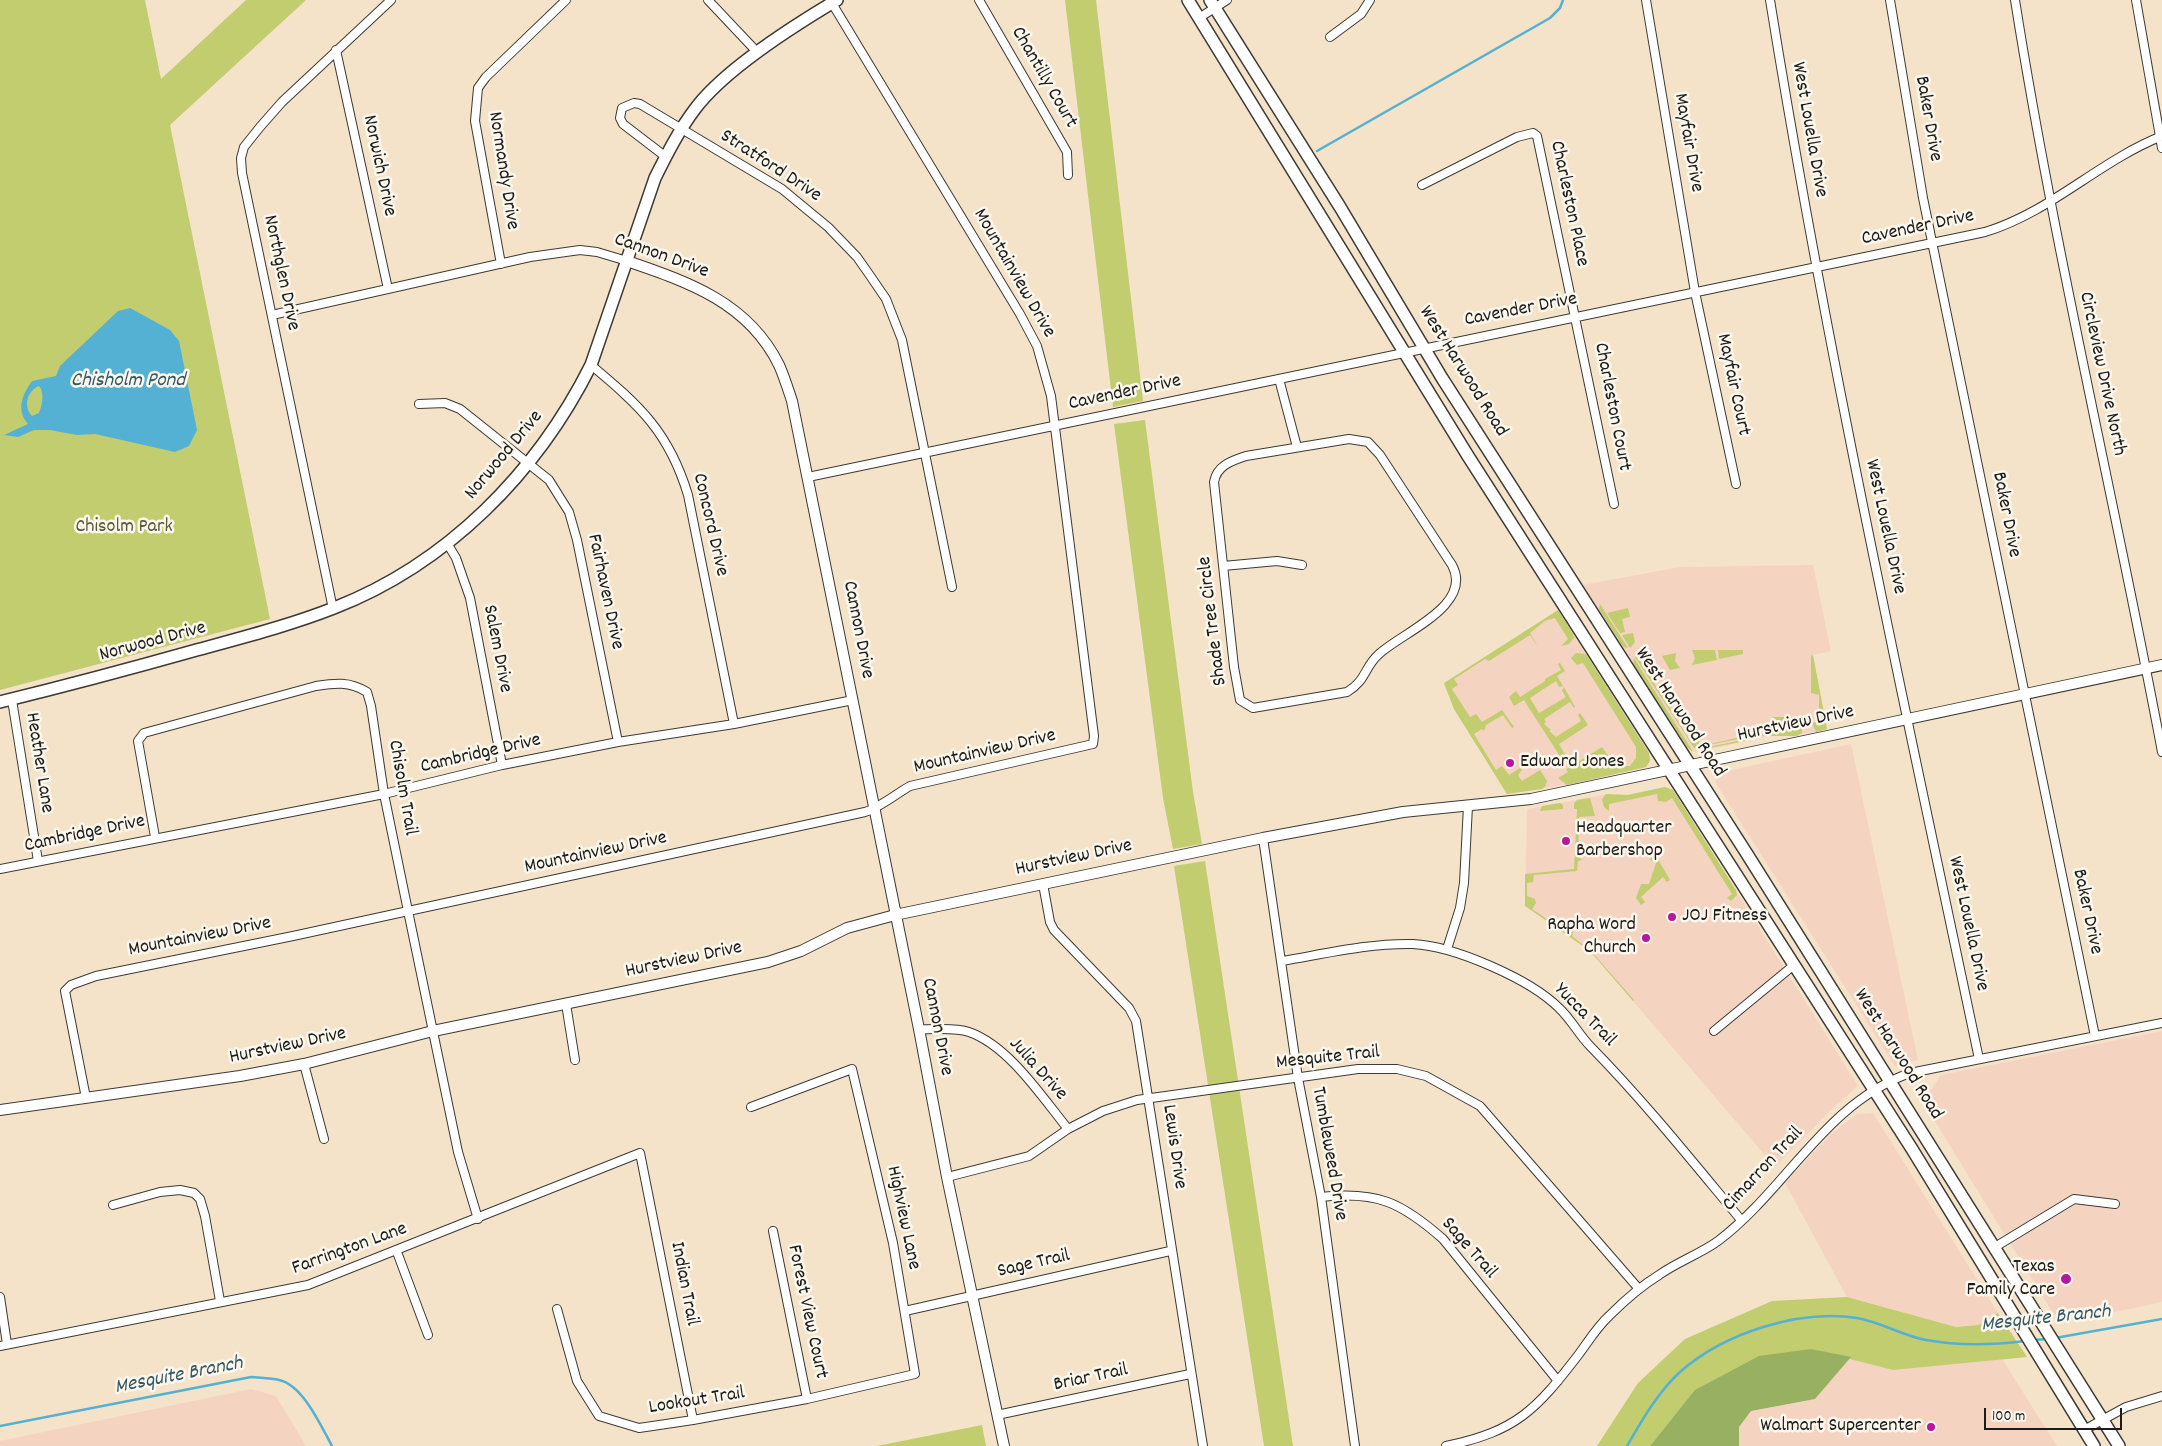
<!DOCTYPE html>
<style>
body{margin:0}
#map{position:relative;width:2162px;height:1446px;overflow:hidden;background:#f4e3c8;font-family:Dekko,sans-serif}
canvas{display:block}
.scale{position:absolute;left:1984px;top:1408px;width:138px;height:22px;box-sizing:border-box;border:2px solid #1c1c1c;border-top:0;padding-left:6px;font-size:15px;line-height:18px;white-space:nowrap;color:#1c1c1c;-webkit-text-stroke:4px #fbf7ec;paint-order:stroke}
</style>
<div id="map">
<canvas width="2162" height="1446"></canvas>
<div class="scale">100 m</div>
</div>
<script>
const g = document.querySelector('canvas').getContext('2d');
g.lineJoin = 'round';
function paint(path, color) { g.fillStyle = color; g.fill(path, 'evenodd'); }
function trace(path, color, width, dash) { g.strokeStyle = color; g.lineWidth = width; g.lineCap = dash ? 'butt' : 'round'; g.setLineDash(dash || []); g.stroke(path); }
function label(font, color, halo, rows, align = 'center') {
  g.font = font + ' Dekko,sans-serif'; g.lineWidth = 5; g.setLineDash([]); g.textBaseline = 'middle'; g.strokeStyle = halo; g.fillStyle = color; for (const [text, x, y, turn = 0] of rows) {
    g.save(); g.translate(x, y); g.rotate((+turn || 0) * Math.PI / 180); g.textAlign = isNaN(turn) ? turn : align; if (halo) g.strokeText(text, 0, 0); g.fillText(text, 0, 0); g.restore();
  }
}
paint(new Path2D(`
 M 1813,565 L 1831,651 L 1813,655 L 1827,729 L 1793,736 L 1777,735 L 1694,752 L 1687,747 L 1583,585 L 1680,567 Z
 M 1558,610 L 1649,753 L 1650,761 L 1643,768 L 1582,782 L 1507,794 L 1454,709 L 1444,684 Z
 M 1851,744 L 1918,1060 L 1895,1066 L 1715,782 L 1722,772 Z
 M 1665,787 L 1673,790 L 1858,1086 L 1833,1108 L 1775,1167 L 1590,951 L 1525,906 L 1527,809 L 1608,794 L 1625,795 Z
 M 2162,1031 L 2162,1302 L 2092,1317 L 2056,1318 L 1923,1102 L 1941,1075 Z
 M 1873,1113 L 1998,1313 L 1978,1325 L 1956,1327 L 1847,1297 L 1785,1183 L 1831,1134 L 1857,1114 Z
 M 1851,1357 L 1893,1370 L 2002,1359 L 2057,1446 L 1739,1446 L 1739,1427 L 1751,1411 L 1815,1399 Z
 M 251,1389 L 276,1396 L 306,1446 L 0,1446 L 0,1441 Z`), '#f5d3c1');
paint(new Path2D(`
 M 0,0 L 145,0 L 161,79 L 246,0 L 306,0 L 170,125 L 270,619 L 0,690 Z
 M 1065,0 L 1096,0 L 1143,401 L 1113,407 Z
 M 1145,420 L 1193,792 L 1202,844 L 1173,849 L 1163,798 L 1114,424 Z
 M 1600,604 L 1628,648 L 1623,647 L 1599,609 Z
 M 1628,608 L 1630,617 L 1622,619 L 1625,632 L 1620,633 L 1607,613 Z
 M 1558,610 L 1573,634 L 1574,638 L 1569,644 L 1561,646 L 1568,639 L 1555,618 L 1545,621 L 1530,633 L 1538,647 L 1530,635 L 1489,661 L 1485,659 L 1454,679 L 1458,685 L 1452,689 L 1470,717 L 1476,714 L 1482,722 L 1502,710 L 1514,727 L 1512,728 L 1503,715 L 1486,725 L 1484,731 L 1482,729 L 1474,734 L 1496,770 L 1502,766 L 1509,775 L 1520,768 L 1522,770 L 1518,775 L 1522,781 L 1540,770 L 1547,781 L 1545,787 L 1542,789 L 1507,794 L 1454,709 L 1444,683 Z
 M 1633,633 L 1635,642 L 1630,648 L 1622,635 Z
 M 1692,650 L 1715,650 L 1717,660 L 1692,665 L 1695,658 Z
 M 1718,650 L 1743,650 L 1743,654 L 1719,659 Z
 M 1642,652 L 1644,656 L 1639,659 L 1691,742 L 1698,739 L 1701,746 L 1741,737 L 1740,730 L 1745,729 L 1748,737 L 1694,748 L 1635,657 Z
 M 1576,653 L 1586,654 L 1649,753 L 1650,761 L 1646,767 L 1567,785 L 1558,778 L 1568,772 L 1566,769 L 1602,747 L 1613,763 L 1617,762 L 1623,766 L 1630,766 L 1636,758 L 1636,747 L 1583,663 L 1577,665 L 1571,658 Z
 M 1676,653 L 1675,661 L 1680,668 L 1670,670 L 1662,656 Z
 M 1813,655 L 1827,729 L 1816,732 L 1812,723 L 1819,721 L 1819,695 L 1811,693 L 1811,656 Z
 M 1634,658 L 1692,750 L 1692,752 L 1687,747 L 1633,664 Z
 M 1560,663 L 1565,671 L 1557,676 L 1563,686 L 1559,687 L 1556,681 L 1530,698 L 1539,713 L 1566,697 L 1562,691 L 1564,687 L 1575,707 L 1574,708 L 1570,702 L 1544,719 L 1546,722 L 1544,724 L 1551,730 L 1549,731 L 1556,737 L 1581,721 L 1578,715 L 1580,713 L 1588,725 L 1559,744 L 1567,758 L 1563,761 L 1524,700 L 1514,706 L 1509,697 L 1516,691 L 1520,697 L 1545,681 L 1545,679 L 1561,670 L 1558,664 Z
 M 1773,717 L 1799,717 L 1800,726 L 1773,731 Z
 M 1802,727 L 1802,733 L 1797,736 L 1759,736 Z
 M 1748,739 L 1745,741 L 1704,749 L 1703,748 Z
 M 1665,787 L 1673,790 L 1736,890 L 1737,895 L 1731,901 L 1727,898 L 1732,894 L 1672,798 L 1666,802 L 1658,801 L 1657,794 L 1609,804 L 1609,811 L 1604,807 L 1602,799 L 1606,794 L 1628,795 Z
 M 1590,798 L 1595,816 L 1579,817 L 1578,857 L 1583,860 L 1578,861 L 1577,871 L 1534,875 L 1533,882 L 1527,883 L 1527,896 L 1535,899 L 1536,903 L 1532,909 L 1535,911 L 1568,934 L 1574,930 L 1572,936 L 1591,951 L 1634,1000 L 1633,1001 L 1590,951 L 1525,906 L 1525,874 L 1574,869 L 1577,809 L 1574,809 L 1574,803 L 1577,800 Z
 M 1560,803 L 1563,805 L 1563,809 L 1540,811 L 1542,806 Z
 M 1652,854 L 1655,854 L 1670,880 L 1667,882 L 1663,877 L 1641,897 L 1645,902 L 1641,905 L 1636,898 L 1641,884 L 1649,884 L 1656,863 L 1650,860 Z
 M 1205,861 L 1293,1446 L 1264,1446 L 1174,866 Z
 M 1847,1297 L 1956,1327 L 1978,1325 L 1998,1313 L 2027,1357 L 1893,1370 L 1811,1349 L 1695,1391 L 1650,1446 L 1597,1446 L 1638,1383 L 1685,1339 L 1772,1301 Z
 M 982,1425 L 986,1446 L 877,1446 Z`), '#c1cd6f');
paint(new Path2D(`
 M 1811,1349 L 1851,1357 L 1815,1399 L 1751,1411 L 1739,1427 L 1739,1446 L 1650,1446 L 1695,1390 L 1759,1356 Z`), '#98b062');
paint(new Path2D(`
 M 130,308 L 170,330 L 179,341 L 197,430 L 189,446 L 175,452 L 95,434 L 77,435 L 50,430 L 34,430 L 18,437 L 4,435 L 28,424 C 16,410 22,395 32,381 L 56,376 L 60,366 L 118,311 ZM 39,386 C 45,393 42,405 39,413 L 32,416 C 23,406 27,391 39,386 Z`), '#55b1d3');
trace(new Path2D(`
 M 1317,151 L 1550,18 L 1560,8 L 1563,0
 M 2055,1338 L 2162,1319
 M 2033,1340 L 2047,1339
 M 0,1426 L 251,1377 C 260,1378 270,1378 279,1380 C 303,1385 321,1426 332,1446
 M 1627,1446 C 1642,1420 1658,1392 1680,1372 C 1724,1333 1799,1309 1857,1318 C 1881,1322 1903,1336 1926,1340 C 1959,1346 1993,1345 2025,1341`), '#55b1d3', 2.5);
const minor = new Path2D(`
 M 708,0 L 758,53
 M 979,0 L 1067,152 L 1068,175
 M 1646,0 L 1695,292 L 1736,484
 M 1770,0 C 1827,355 1905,707 1979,1059
 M 1890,0 L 1923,198 L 2095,1036
 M 2015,0 C 2055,253 2115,501 2162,752
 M 2136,0 L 2162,148
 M 1199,18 L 1227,0
 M 1330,37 L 1361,14 L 1370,0
 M 336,50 L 388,289
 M 666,157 L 623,124 L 620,118 L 622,108 L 634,103 L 640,104 L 782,189 L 828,227 L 857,257 L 871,277 L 886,299 L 902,340 L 952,587
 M 1422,185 L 1517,137 L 1533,133 L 1537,136 L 1614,504
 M 501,264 L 475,121 L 478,88 L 486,77 L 566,0
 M 272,315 L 530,257 L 580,250 L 597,252 L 627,261
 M 591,365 C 640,406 669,432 688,495 L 734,724
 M 1279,379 L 1297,447
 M 419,404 L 445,403 L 460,409 L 549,480 L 569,512 L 577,540 L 618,742
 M 1349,439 L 1368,442 L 1380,455 L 1452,565 C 1474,605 1403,632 1379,654 C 1364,667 1367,680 1347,692 L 1253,708 L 1240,700 L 1234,667 L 1214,482 C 1217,465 1232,461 1246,456 Z
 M 808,477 L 1985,232 C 2051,212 2099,161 2162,136
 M 447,543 L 456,558 L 470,598 L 502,765
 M 1223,566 L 1277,561 L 1302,565
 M 333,609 L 242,173 L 241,158 L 244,147 L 260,127 L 282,102 L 391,0
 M 12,700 L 38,861
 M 155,837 L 138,741 L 144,733 L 316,686 C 335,683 349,681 367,692 L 371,706 L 384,794 L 408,911 L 458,1152 L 478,1219
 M 1263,838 L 1298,1078 L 1321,1197 L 1355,1446
 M 0,869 L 384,794 L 502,765 L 618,742 L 734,724 L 853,700
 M 1043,884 L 1050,922 L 1054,930 L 1129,1008 L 1136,1021 L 1203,1446
 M 1447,949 L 1460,908 L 1464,883 L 1468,806
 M 1282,961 C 1324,954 1369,943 1413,944 C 1454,946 1530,979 1559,1008 C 1571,1019 1579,1035 1590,1046 C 1644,1101 1692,1161 1741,1220
 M 566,1004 L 575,1060
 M 919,1029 C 935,1030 954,1027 969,1032 C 1009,1046 1042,1097 1068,1129
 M 1714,1031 L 1794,965
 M 304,1064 L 324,1139
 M 86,1098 L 65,991 L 71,985 L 96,976 L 293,936 L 865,812 C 879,808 896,794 910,786 L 1093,744 L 1094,736 L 1051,396 L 1037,346 L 1020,314 L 830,0
 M 947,1177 L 1029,1156 L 1068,1129 L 1103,1111 L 1137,1100 L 1358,1069 L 1397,1069 L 1426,1076 L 1480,1106 L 1639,1289
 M 1321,1197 C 1377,1191 1401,1202 1443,1239 L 1558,1381
 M 113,1205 L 160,1192 L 180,1190 L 194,1193 L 200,1199 L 205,1216 L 220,1301
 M 773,1231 L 807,1399
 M 1995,1247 L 2074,1199 L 2115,1204
 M 397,1252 L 428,1335
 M 0,1297 L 7,1344
 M 557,1309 L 577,1381 L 599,1416 L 639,1428 L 693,1420 L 807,1399 L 915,1374 L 893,1243 L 852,1069 L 751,1107
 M 905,1311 L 1170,1251
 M 0,1346 L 308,1285 L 640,1153 L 693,1420
 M 997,1415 L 1190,1374
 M 2084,1430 L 2126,1407 L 2162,1396
 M 1446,1446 C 1517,1431 1536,1410 1579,1354 C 1588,1342 1597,1327 1609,1316 C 1624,1301 1641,1286 1659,1275 C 1677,1262 1700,1254 1718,1241 C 1787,1189 1825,1103 1910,1073 L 2162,1023`);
const tertiary = new Path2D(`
 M 627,261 C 688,282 748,302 779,365 C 784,376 788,389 792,401 L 919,1029 L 947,1177 L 1004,1446
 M 0,1110 L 240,1076 L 304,1064 L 433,1031 L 768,962 L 801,951 L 847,928 L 895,915 L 1263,838 L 1403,812 L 1531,799 L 2162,665`);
const secondary = new Path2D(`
 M 1188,0 L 1468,456 L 1912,1149 L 2094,1446
 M 1210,0 L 1340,207 L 1442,378 L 1747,854 L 2119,1446
 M 0,702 C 65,686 129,669 193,651 C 240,638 288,626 334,608 C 447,564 537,473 591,365 L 655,178 C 667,154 679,130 695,109 C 724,70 795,25 837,0`);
trace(minor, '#3c3a36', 10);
trace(tertiary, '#3c3a36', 12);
trace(secondary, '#3c3a36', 14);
trace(minor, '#fff', 8);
trace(tertiary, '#fff', 10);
trace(secondary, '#fff', 11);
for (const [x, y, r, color] of [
 [1510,763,5,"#b5179e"],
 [1566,841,5,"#b5179e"],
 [1672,917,5,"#b5179e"],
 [1646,938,5,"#b5179e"],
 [2066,1279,6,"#b5179e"],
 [1931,1427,5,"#b5179e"]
]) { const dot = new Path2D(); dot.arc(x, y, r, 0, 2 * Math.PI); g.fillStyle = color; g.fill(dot); trace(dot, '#fbf7ec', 2); }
label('20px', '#1c1c1c', '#fbf7ec', [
 ["Chantilly Court",1043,78,60],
 ["Baker Drive",1927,119,80],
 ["West Louella Drive",1808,130,80],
 ["Mayfair Drive",1687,143,80],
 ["Norwich Drive",378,166,78],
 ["Stratford Drive",770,167,33],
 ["Normandy Drive",502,171,81],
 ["Charleston Place",1568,204,78],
 ["Cavender Drive",1918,229,-12],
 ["Cannon Drive",661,257,20],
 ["Northglen Drive",280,273,78],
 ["Mountainview Drive",1013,274,60],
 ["Cavender Drive",1521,311,-11],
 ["West Harwood Road",1462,372,58],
 ["Circleview Drive North",2101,374,78],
 ["Mayfair Court",1732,385,78],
 ["Cavender Drive",1125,394,-12],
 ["Charleston Court",1611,407,79],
 ["Norwood Drive",505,456,-50],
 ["Baker Drive",2005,515,79],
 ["Concord Drive",709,525,77],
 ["West Louella Drive",1884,527,78],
 ["Fairhaven Drive",604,592,78],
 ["Shade Tree Circle",1214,621,-97],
 ["Cannon Drive",857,630,79],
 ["Norwood Drive",153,643,-15],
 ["Salem Drive",496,649,79],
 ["West Harwood Road",1679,713,57],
 ["Hurstview Drive",1796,725,-12],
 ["Mountainview Drive",985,753,-13],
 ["Cambridge Drive",481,755,-13],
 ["Heather Lane",38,763,81],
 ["Chisolm Trail",401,788,80],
 ["Cambridge Drive",85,835,-12],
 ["Mountainview Drive",596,854,-12],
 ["Hurstview Drive",1074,859,-12],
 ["Baker Drive",2086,912,78],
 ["West Louella Drive",1967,924,78],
 ["Mountainview Drive",200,938,-11],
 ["Hurstview Drive",684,961,-12],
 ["Yucca Trail",1584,1016,46],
 ["Cannon Drive",936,1027,79],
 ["Hurstview Drive",288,1047,-12],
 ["West Harwood Road",1897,1055,58],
 ["Mesquite Trail",1328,1059,-6],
 ["Julia Drive",1037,1070,48],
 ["Lewis Drive",1173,1147,82],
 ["Tumbleweed Drive",1328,1154,80],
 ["Cimarron Trail",1764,1170,-47],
 ["Highview Lane",902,1218,78],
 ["Sage Trail",1468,1249,49],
 ["Farrington Lane",350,1250,-20],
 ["Sage Trail",1034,1265,-13],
 ["Indian Trail",683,1284,79],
 ["Forest View Court",806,1312,78],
 ["Briar Trail",1091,1379,-12],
 ["Lookout Trail",697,1402,-9]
]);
label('20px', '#565a39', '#fbf7ec', [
 ["Chisolm Park",124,528]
]);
label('20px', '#1c1c1c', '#fbf7ec', [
 ["Edward Jones",1520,763],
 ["Headquarter",1576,829],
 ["Barbershop",1576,852],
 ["JOJ Fitness",1682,917],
 ["Rapha Word",1636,926,"right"],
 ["Church",1636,949,"right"],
 ["Texas",2055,1268,"right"],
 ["Family Care",2055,1291,"right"],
 ["Walmart Supercenter",1921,1427,"right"]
], 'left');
label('italic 21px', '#335865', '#fbf7ec', [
 ["Chisholm Pond",128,382],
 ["Mesquite Branch",2046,1320,-6],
 ["Mesquite Branch",179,1377,-11]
]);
</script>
